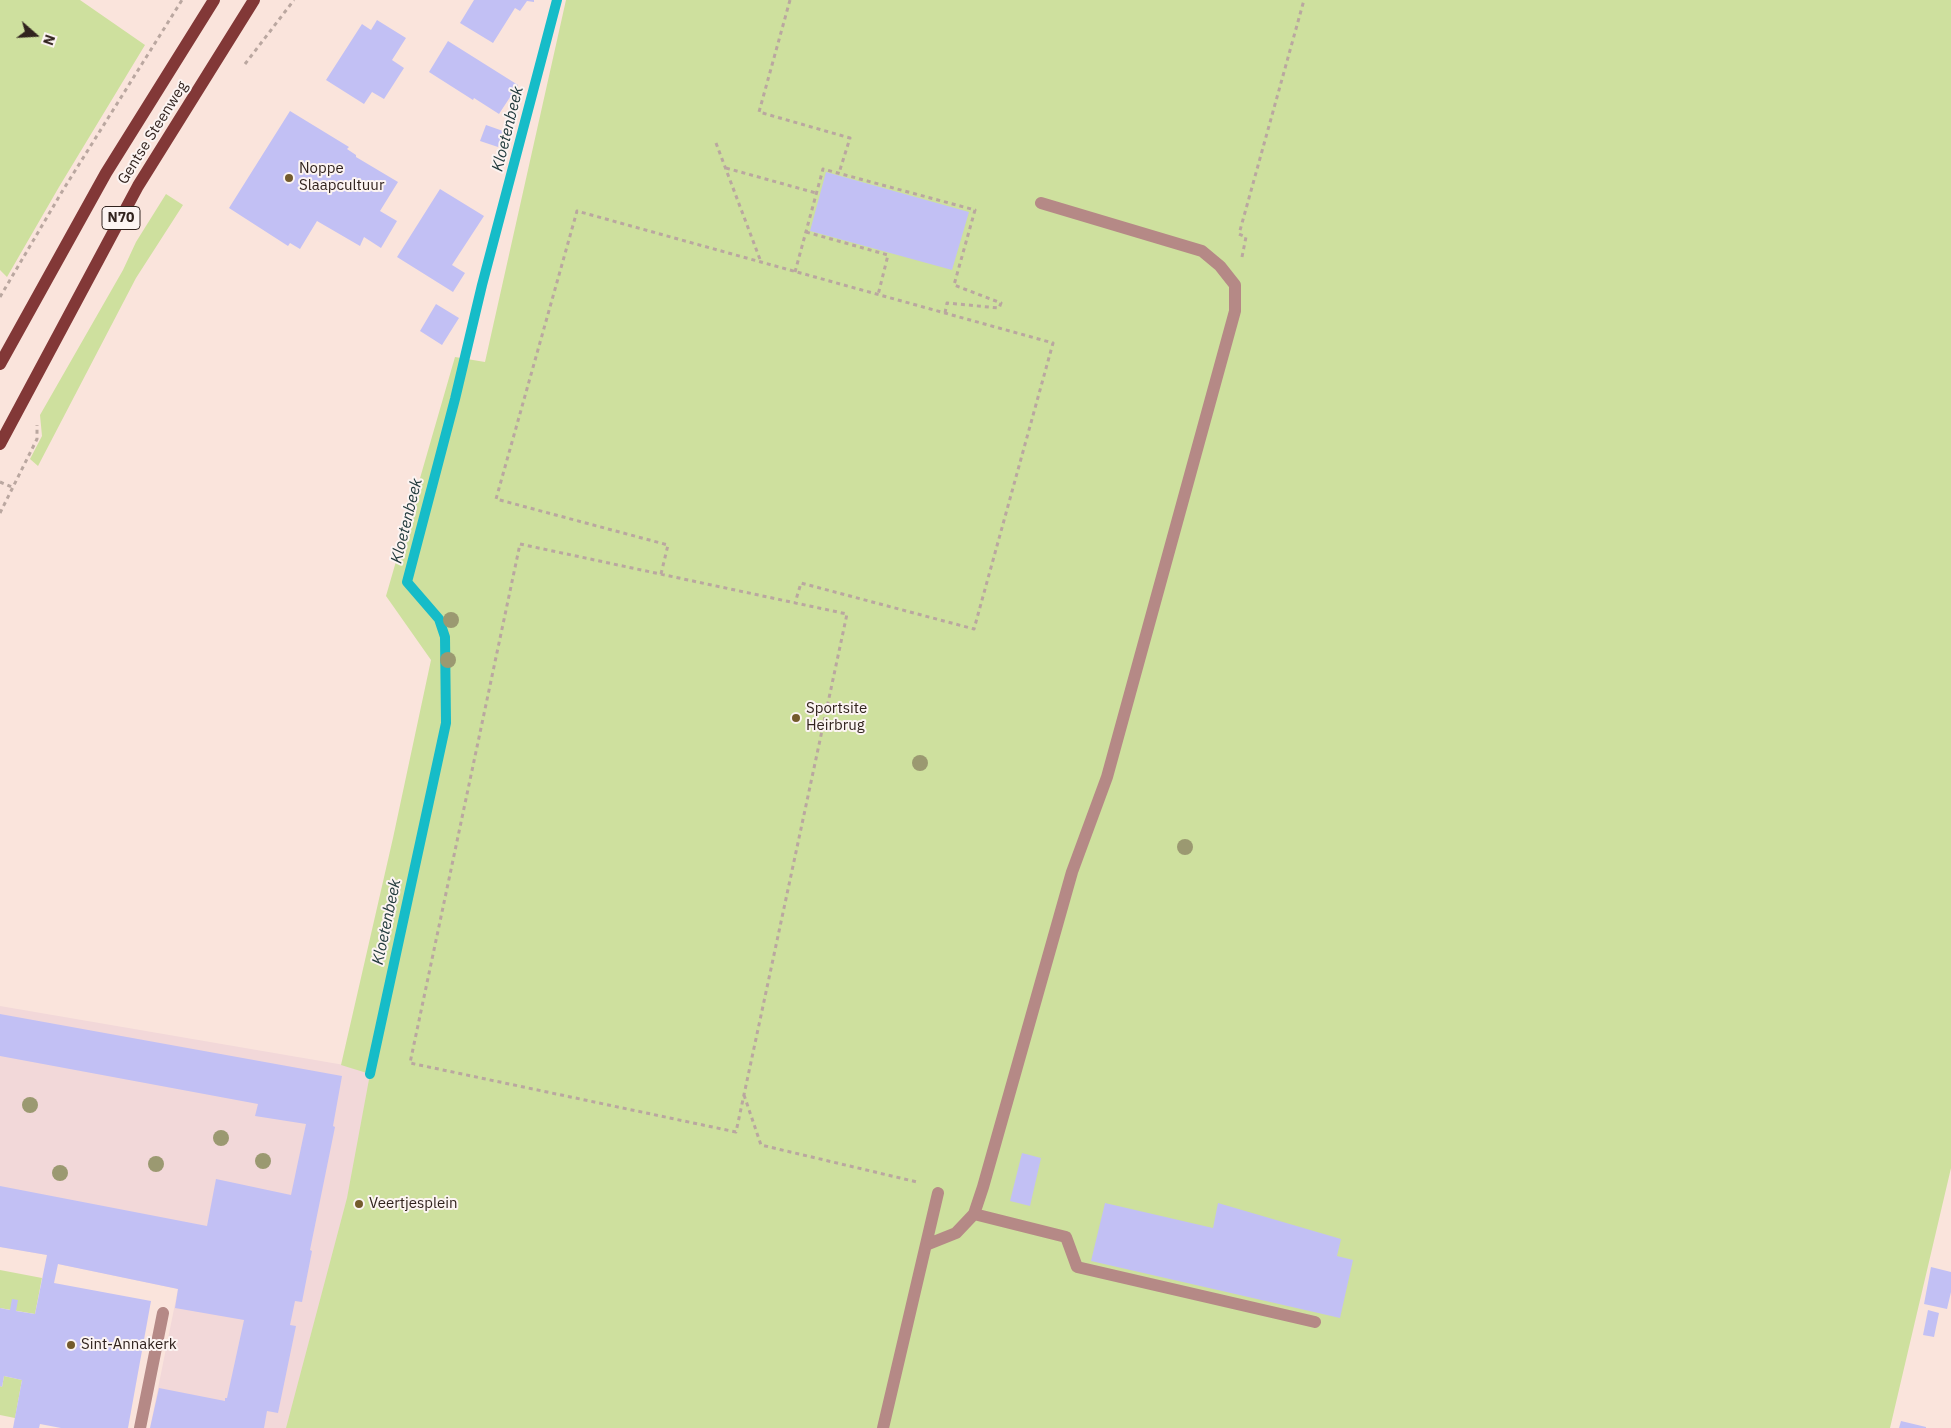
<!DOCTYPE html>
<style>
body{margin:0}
#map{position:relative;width:1951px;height:1428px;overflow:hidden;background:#fae4dc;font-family:"IBM Plex Sans",sans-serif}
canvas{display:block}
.north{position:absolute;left:10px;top:10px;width:50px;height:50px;-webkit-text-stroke:4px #fcf4f2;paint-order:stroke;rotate:109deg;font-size:14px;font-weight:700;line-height:20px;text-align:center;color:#31231e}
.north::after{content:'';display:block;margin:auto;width:18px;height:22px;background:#31231e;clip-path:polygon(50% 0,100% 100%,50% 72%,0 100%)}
</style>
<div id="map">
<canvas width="1951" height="1428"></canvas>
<div class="north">N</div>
</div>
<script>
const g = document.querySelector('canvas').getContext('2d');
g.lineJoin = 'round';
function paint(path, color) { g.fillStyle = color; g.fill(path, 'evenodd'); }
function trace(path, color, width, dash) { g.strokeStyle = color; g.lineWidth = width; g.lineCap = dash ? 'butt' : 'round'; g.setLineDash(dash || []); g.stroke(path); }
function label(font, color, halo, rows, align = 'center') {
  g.font = font + ' "IBM Plex Sans",sans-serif'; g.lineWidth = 4; g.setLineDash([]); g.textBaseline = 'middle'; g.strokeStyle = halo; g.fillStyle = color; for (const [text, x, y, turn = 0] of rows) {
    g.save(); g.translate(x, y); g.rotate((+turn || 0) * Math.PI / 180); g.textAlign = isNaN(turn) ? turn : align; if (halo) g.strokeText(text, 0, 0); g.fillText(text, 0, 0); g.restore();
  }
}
paint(new Path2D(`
 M 0,1006 L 350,1066 L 370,1074 L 668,1428 L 150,1428 L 178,1289 L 58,1264 L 59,1257 L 0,1247 Z`), '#f2d8d9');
paint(new Path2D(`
 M 0,0 L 80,0 L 145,45 L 59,187 L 7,277 L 0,270 Z
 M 566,0 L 1951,0 L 1951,1168 L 1890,1428 L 286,1428 L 347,1198 L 370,1074 L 341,1065 L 393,838 L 431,660 L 386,596 L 455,357 L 485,362 Z
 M 166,194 L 183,205 L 136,278 L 38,466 L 30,459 L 42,436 L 40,415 L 123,270 L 136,242 Z
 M 0,1270 L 42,1278 L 35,1314 L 0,1308 Z
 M 4,1376 L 22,1380 L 15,1418 L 0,1415 L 0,1386 L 2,1387 Z`), '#cee09e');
trace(new Path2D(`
 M 370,1074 L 446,723 L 445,637 L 439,619 L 407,582 L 455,399 L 482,285 L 557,0`), '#16bcc8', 10);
paint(new Path2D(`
 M 474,0 L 534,0 L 534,2 L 527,1 L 520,11 L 515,8 L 493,43 L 460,23 Z
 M 377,20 L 406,38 L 392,60 L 404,68 L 384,99 L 372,92 L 364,104 L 326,80 L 362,24 L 371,30 Z
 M 448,41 L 518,85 L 499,114 L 474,98 L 473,100 L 429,72 Z
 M 290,111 L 349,147 L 347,149 L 356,155 L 356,157 L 398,182 L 380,211 L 397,221 L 381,248 L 364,237 L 360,246 L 317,221 L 300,249 L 290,243 L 288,246 L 229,208 Z
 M 486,125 L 503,131 L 498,147 L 480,141 Z
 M 826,172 L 969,212 L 952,270 L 810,231 Z
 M 440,189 L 484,216 L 452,265 L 465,273 L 453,292 L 397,257 Z
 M 436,304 L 459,318 L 442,345 L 420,331 Z
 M 0,1014 L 342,1076 L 333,1126 L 335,1127 L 310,1250 L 312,1251 L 302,1302 L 295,1301 L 290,1325 L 296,1326 L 278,1413 L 267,1411 L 264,1428 L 150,1428 L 159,1388 L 225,1401 L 225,1398 L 227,1398 L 244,1320 L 175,1308 L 178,1289 L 58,1264 L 54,1283 L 151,1301 L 128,1428 L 61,1428 L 40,1424 L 39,1428 L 13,1428 L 22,1380 L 4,1376 L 2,1387 L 0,1386 L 0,1308 L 10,1310 L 12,1299 L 18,1300 L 16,1311 L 35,1314 L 47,1255 L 0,1247 L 0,1186 L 207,1226 L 216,1179 L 291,1195 L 306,1124 L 255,1116 L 258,1104 L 0,1056 Z
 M 1022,1153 L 1041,1158 L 1030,1206 L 1010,1201 Z
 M 1105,1203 L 1213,1228 L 1218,1203 L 1341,1239 L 1337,1256 L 1353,1260 L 1340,1318 L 1091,1261 Z
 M 1931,1267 L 1951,1272 L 1951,1292 L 1947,1309 L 1924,1304 Z
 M 1928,1310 L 1939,1313 L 1934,1337 L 1923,1335 Z
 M 1901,1421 L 1926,1427 L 1926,1428 L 1899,1428 Z`), '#c2c0f4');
trace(new Path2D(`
 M 790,0 L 759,112 L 850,138 L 839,173
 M 245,64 L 294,0
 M 716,143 L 761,262
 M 726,168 L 816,193
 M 806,232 L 888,255 L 878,295
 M 1242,257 L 1246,237 L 1239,234 L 1304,0
 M 795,272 L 823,169 L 975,210 L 954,285 L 1001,303 L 999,308 L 947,303 L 945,313
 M 0,297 L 63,190 L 182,0
 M 0,482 L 12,487
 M 0,513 L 37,439 L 37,425
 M 520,544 L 847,614 L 736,1132 L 410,1063 Z
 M 661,574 L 668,545 L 496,499 L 577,211 L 1053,343 L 974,629 L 801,583 L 795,603
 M 744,1095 L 761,1145 L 917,1182`), '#baa7a0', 3, [4, 4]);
trace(new Path2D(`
 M 974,1214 L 1066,1237 L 1077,1267 L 1315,1322
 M 926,1245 L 956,1233 L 974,1214 L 983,1187 L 1072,872 L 1107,777 L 1235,311 L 1235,285 L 1220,266 L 1202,251 L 1041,203
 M 140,1428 L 163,1313
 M 883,1428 L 938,1193`), '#b58986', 12);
trace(new Path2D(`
 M 0,364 L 106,173 L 214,0
 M 0,444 L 138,186 L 254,0`), '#823837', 12);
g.fillStyle = '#9b9971';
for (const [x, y] of [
 [451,620],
 [448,660],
 [920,763],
 [1185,847],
 [30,1105],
 [221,1138],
 [263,1161],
 [156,1164],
 [60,1173]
]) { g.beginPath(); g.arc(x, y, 8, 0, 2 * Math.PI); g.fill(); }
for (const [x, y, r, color] of [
 [289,178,5,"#735b2c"],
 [796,718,5,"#735b2c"],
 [359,1204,5,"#735b2c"],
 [71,1345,5,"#735b2c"]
]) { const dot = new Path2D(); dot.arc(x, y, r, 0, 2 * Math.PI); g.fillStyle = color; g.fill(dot); trace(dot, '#fcf4f2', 2); }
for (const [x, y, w] of [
 [121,218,38]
]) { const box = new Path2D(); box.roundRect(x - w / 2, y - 11.5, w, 23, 4); g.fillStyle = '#fcf4f2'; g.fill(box); trace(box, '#31231e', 1); }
label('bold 14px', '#31231e', null, [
 ["N70",121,218]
]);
label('15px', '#31231e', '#fcf4f2', [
 ["Gentse Steenweg",153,133,-58]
]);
label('15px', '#31231e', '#fcf4f2', [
 ["Noppe",299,169],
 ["Slaapcultuur",299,186],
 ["Sportsite",806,709],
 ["Heirbrug",806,726],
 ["Veertjesplein",369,1204],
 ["Sint-Annakerk",81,1345]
], 'left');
label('italic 16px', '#243c3e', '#fcf4f2', [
 ["Kloetenbeek",508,129,-76],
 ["Kloetenbeek",407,521,-76],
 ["Kloetenbeek",387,922,-78]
]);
</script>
